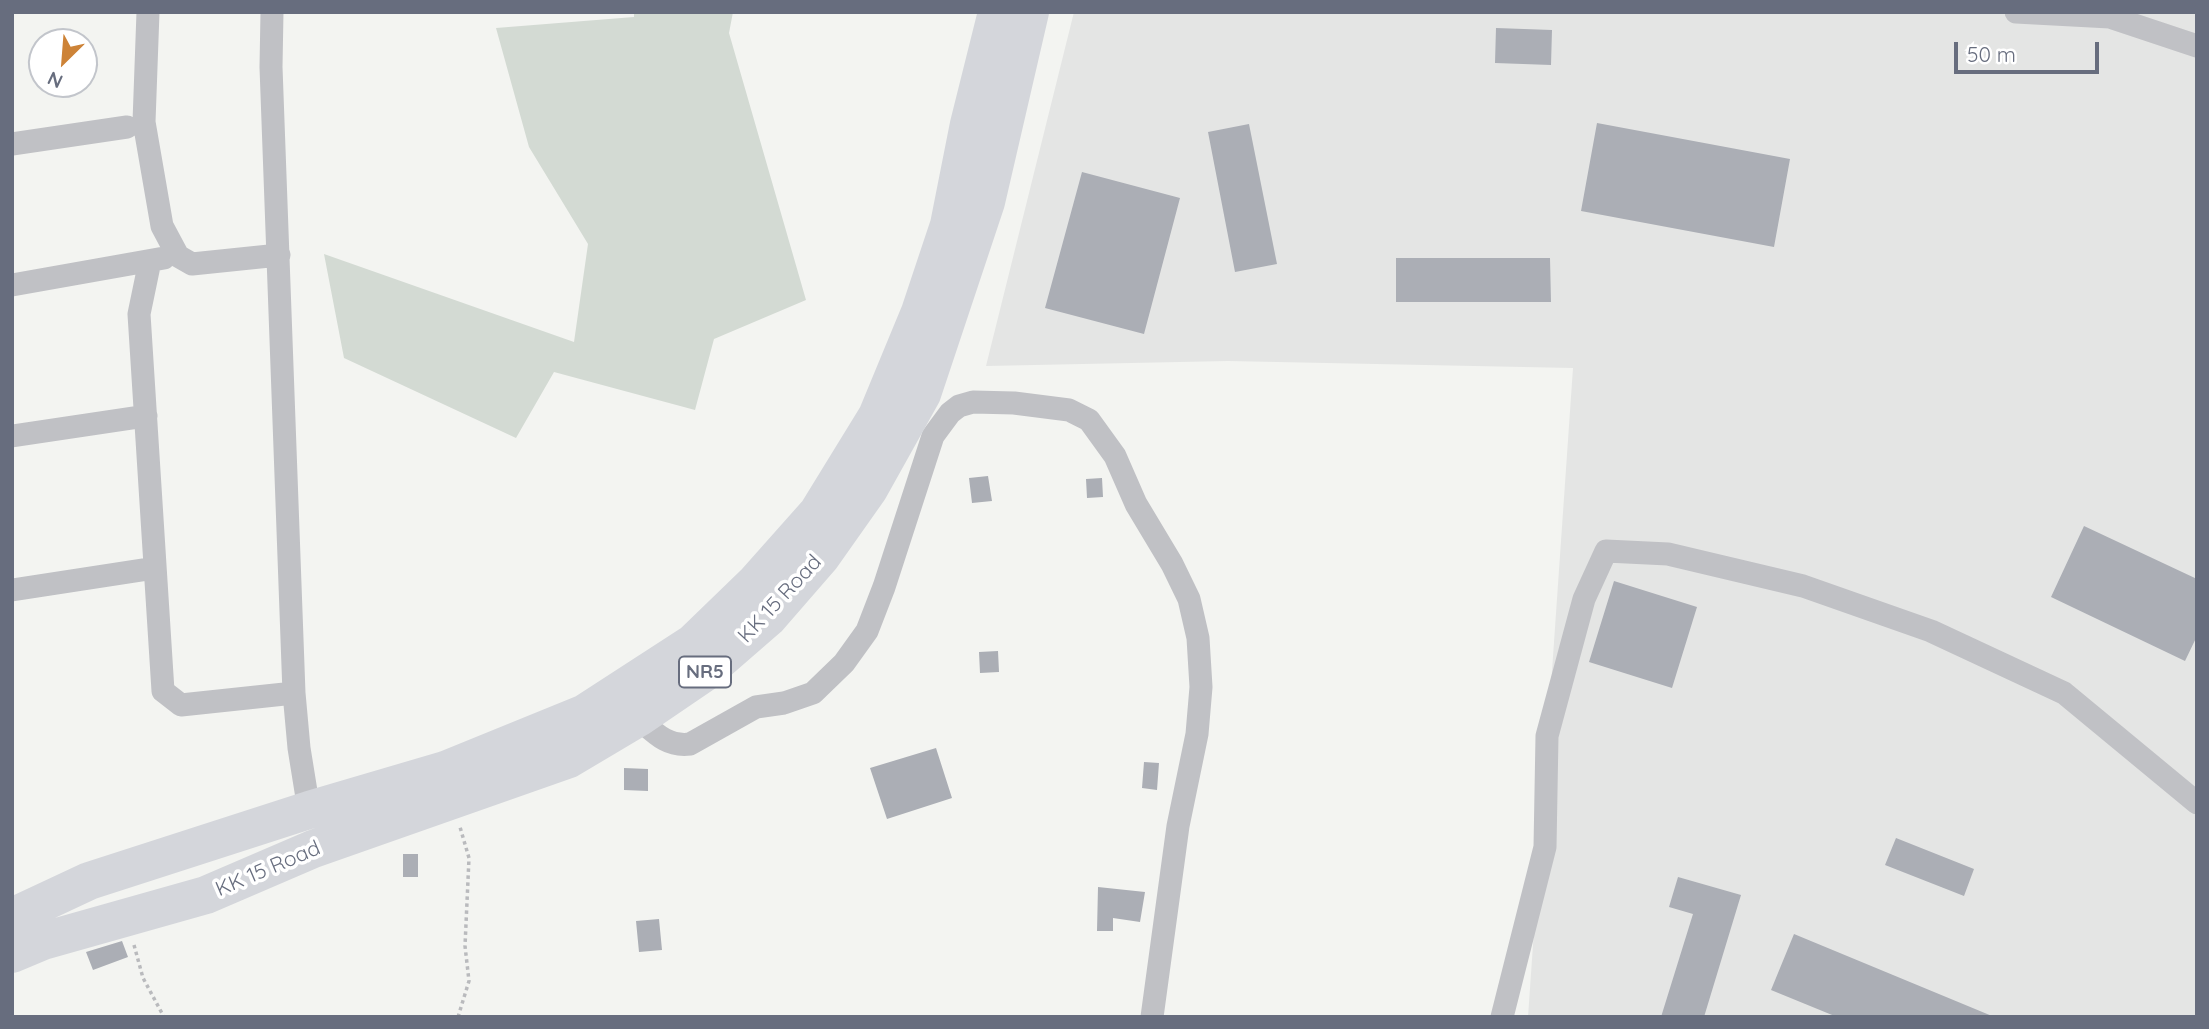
<!DOCTYPE html>
<style>
body{margin:0}
#map{position:relative;width:2209px;height:1029px;overflow:hidden;background:#f3f4f1;font-family:Quicksand,sans-serif}
canvas{display:block}
.frame{position:absolute;inset:0;border:14px solid #676d7e;pointer-events:none}
.north{position:absolute;left:28px;top:28px;width:70px;height:70px;box-sizing:border-box;background:#fff;border:2px solid #c2c5cb;border-radius:50%;rotate:205deg;font-size:19px;font-weight:700;line-height:28px;text-align:center;color:#676d7e}
.north::after{content:'';display:block;margin:auto;width:24px;height:32px;background:#cd8337;clip-path:polygon(50% 0,100% 100%,50% 72%,0 100%)}
.scale{position:absolute;left:1954px;top:42px;width:145px;height:32px;box-sizing:border-box;border:4px solid #676d7e;border-top:0;padding-left:9px;font-size:21px;line-height:24px;white-space:nowrap;color:#676d7e;-webkit-text-stroke:5px #fff;paint-order:stroke}
</style>
<div id="map">
<canvas width="2209" height="1029"></canvas>
<div class="frame"></div>
<div class="north">N</div>
<div class="scale">50 m</div>
</div>
<script>
const context = document.querySelector('canvas').getContext('2d');
context.lineJoin = 'round';
function fillPath(path, color) { context.fillStyle = color; context.fill(path, 'evenodd'); }
function trace(path, color, width, dash) { context.strokeStyle = color; context.lineWidth = width; context.lineCap = dash ? 'butt' : 'round'; context.setLineDash(dash || []); context.stroke(path); }
function write(font, color, halo, rows, align = 'center') {
  context.font = font + ' Quicksand,sans-serif'; context.lineWidth = 7; context.setLineDash([]); context.textBaseline = 'middle'; context.strokeStyle = halo; context.fillStyle = color; for (const [text, x, y, turn = 0] of rows) {
    context.save(); context.translate(x, y); context.rotate((+turn || 0) * Math.PI / 180); context.textAlign = isNaN(turn) ? turn : align; if (halo) context.strokeText(text, 0, 0); context.fillText(text, 0, 0); context.restore();
  }
}
const built = new Path2D(`
 M1074 12H2197V1017H1528L1573 368 1228 361 986 366Z`);
const green = new Path2D(`
 M634 12H733L729 33 806 300 714 339 695 410 554 372 516 438 344 358 324 254 574 342 588 244 529 147 496 28 634 17Z`);
const building = new Path2D(`
 M1496 28 1552 30 1551 65 1495 63Z
 M1597 123 1790 159 1774 247 1581 211Z
 M1249 124 1277 264 1235 272 1208 132Z
 M1082 172 1180 198 1144 334 1045 308Z
 M1396 258H1550L1551 302H1396Z
 M988 476 992 501 972 503 969 478Z
 M1102 478 1103 497 1087 498 1086 479Z
 M2084 526 2197 579V636L2185 661 2051 597Z
 M1614 581 1697 607 1672 688 1589 662Z
 M998 651 999 672 980 673 979 652Z
 M936 748 952 798 887 819 870 768Z
 M1144 762 1159 763 1157 790 1142 788Z
 M624 768 648 769V791L624 790Z
 M1896 838 1974 869 1964 896 1885 865Z
 M403 854H418V877H403Z
 M1678 877 1741 895 1704 1017H1661L1693 914 1669 907Z
 M1098 887 1145 892 1140 922 1113 918V931H1097Z
 M659 919 662 950 639 952 636 921Z
 M1794 934 1992 1016V1017H1837L1771 990Z
 M122 941 128 957 93 970 86 952Z`);
const path = new Path2D(`
 M134 945 143 978 164 1017
 M458 1017 469 981 465 946 469 858 460 827`);
const street = new Path2D(`
 M148 12 144 122 162 226 178 256 192 264 279 255
 M272 12 271 67 294 693 299 748 309 810
 M2016 12 2110 17 2197 46
 M12 144 127 127
 M150 261 139 314 163 691 181 705 294 693
 M12 285 164 258
 M12 436 146 416
 M12 590 155 568
 M638 718C655 733 667 747 690 744L756 707 784 703 813 693 844 663 867 631 884 587 933 436 950 413 959 406 973 402 1014 403 1069 410 1089 420 1115 456 1136 504 1172 564 1189 599 1198 638 1201 687 1197 734 1178 826 1152 1017
 M1502 1017 1545 847 1547 736 1584 599 1606 551 1668 554 1803 586 1931 631 2064 693 2197 803`);
const highway = new Path2D(`
 M12 917 89 881 309 810 445 770 585 713 693 643 754 584 818 512 877 416 920 312 949 225 969 124 997 12
 M12 954 43 941 206 895 313 849 569 759 638 718 707 671 768 618 821 557 869 489 922 394 986 202 1030 12`);
const shields = [
 [705,672,52]
];
const shieldNames = [
 ["NR5",705,672]
];
const streetNames = [
 ["KK 15 Road",780,599,-47],
 ["KK 15 Road",268,869,-23]
];
fillPath(built, '#e4e5e4');
fillPath(green, '#d3dad3');
fillPath(building, '#abaeb5');
trace(path, '#b9babd', 3.5, [3.5, 3.5]);
trace(street, '#c0c1c5', 23);
trace(highway, '#d4d6db', 38);
for (const [x, y, w] of shields) { const box = new Path2D(); box.roundRect(x - w / 2, y - 15.5, w, 31, 5); context.fillStyle = '#fff'; context.fill(box); trace(box, '#676d7e', 2); }
write('bold 19px', '#676d7e', null, shieldNames);
write('21px', '#676d7e', '#fff', streetNames);
</script>
